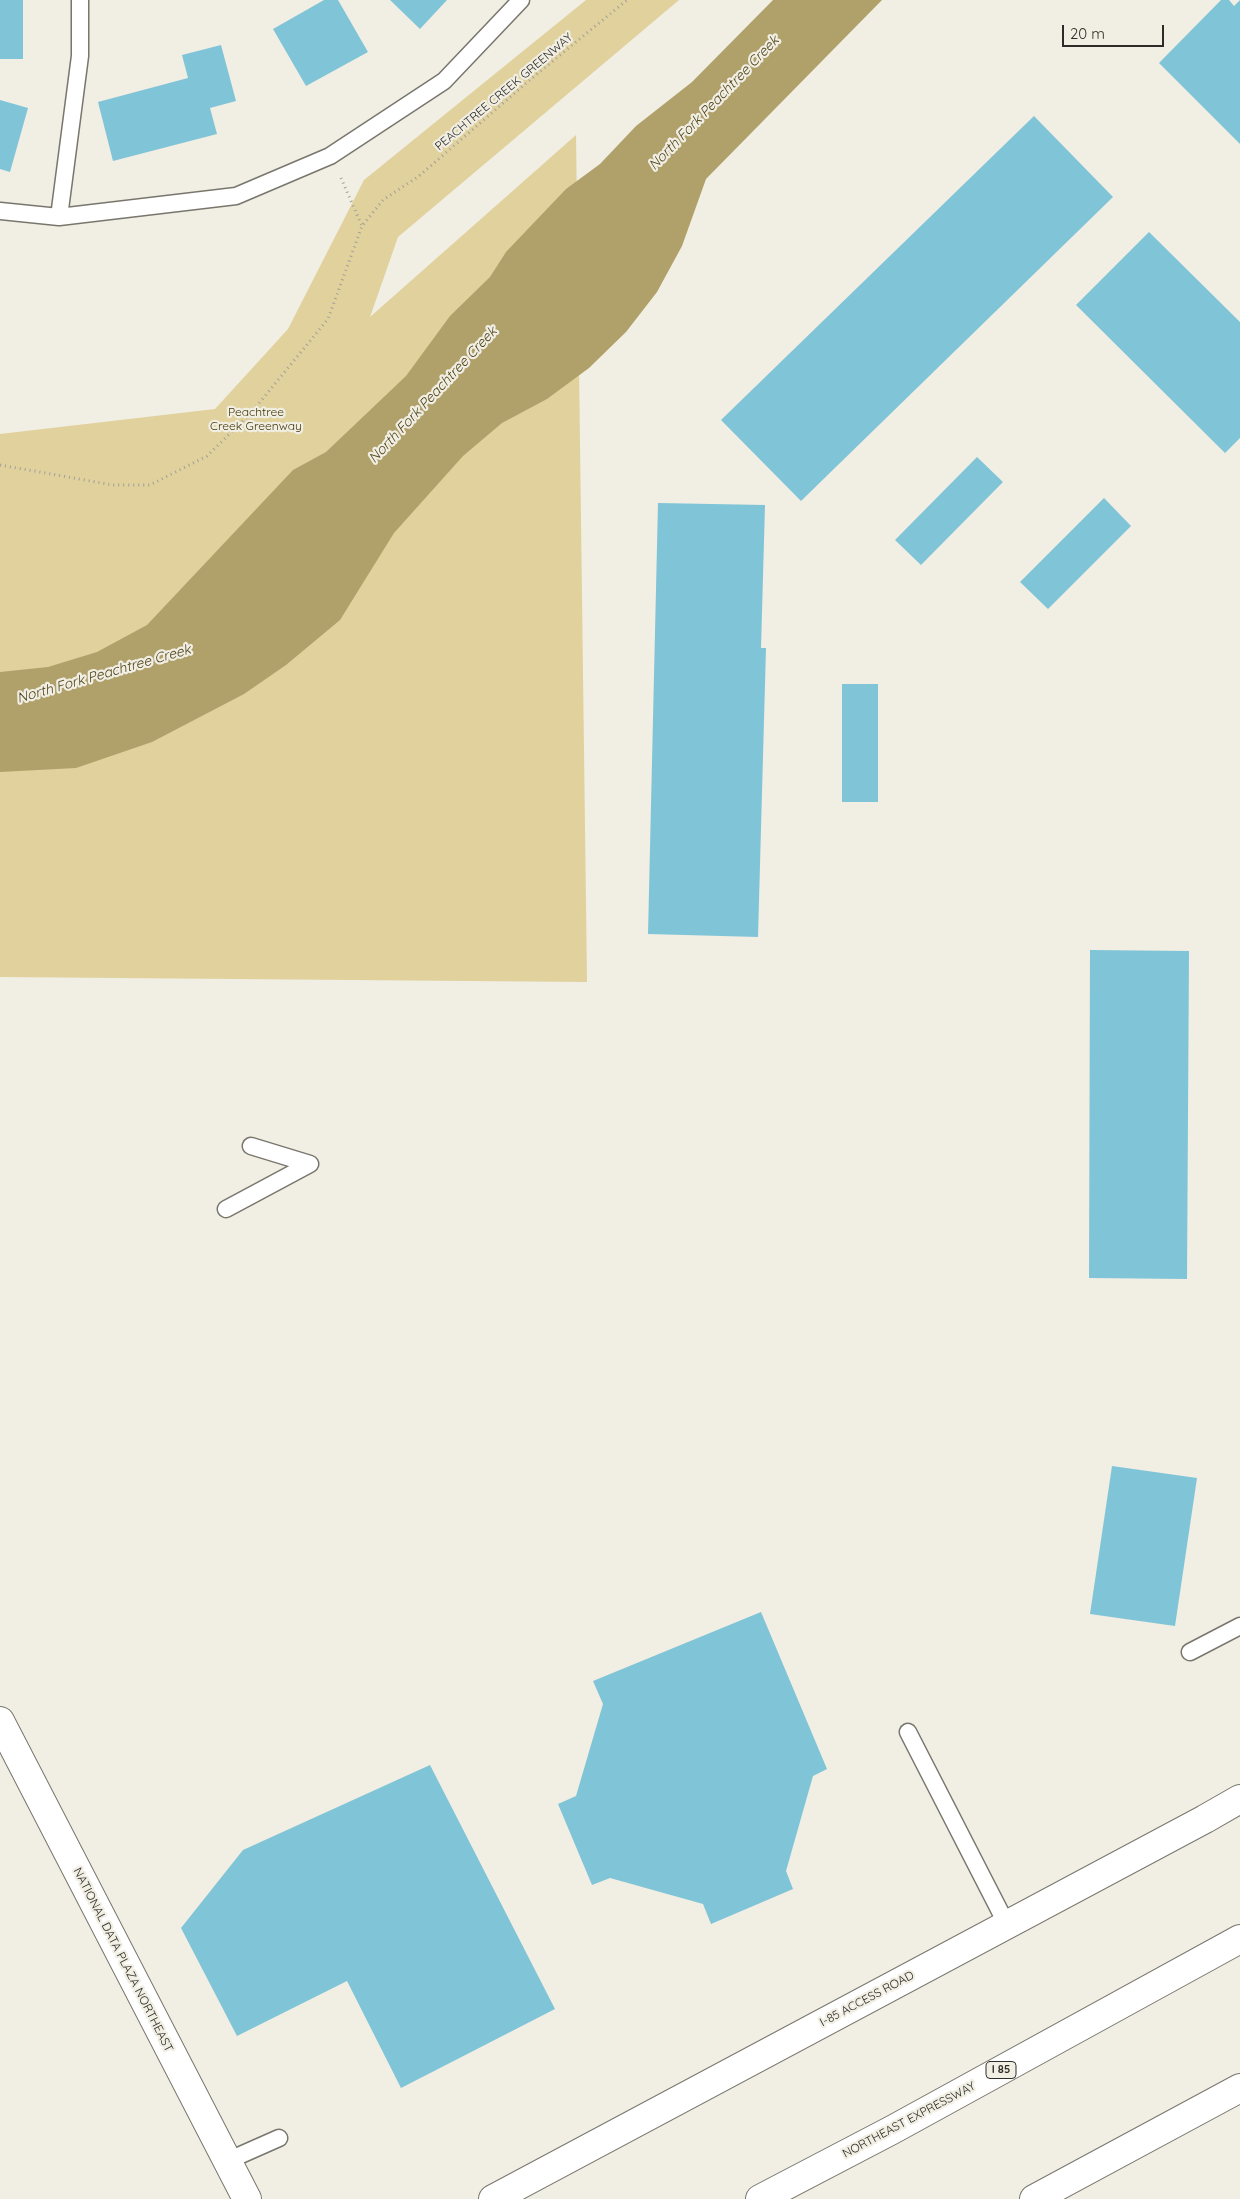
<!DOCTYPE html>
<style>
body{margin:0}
#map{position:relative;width:1240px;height:2199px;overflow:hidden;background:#f1eee3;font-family:Quicksand,sans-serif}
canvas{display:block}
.scale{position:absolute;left:1062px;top:25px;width:102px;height:22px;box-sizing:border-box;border:2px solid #2d2c28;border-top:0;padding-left:6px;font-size:15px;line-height:18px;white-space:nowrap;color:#2d2c28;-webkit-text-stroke:4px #f1eee3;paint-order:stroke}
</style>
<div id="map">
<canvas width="1240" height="2199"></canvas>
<div class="scale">20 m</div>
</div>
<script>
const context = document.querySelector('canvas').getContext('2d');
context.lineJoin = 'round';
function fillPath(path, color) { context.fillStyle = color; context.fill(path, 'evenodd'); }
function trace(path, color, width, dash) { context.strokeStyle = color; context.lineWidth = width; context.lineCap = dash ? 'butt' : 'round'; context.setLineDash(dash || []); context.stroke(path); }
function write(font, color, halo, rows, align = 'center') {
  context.font = font + ' Quicksand,sans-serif'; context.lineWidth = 4.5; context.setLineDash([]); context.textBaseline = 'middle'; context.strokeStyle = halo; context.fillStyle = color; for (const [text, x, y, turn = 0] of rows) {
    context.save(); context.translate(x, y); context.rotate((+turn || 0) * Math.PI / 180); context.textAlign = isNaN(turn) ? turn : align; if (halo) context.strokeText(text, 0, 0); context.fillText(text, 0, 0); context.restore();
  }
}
const green = new Path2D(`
 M586 0H679L398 237 370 317 576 135 587 982 0 977V434L215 409 288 329 364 180Z`);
const water = new Path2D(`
 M773 0H882L706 179 682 246 657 292 626 332 589 368 547 399 502 423 463 456 394 533 340 620 286 665 244 694 152 742 76 768 0 772V672L48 667 97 652 147 625 293 470 326 452 406 376 450 316 490 277 506 252 566 189 600 164 636 126 692 82Z`);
const building = new Path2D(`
 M0 0H23V59H0Z
 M324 0H338L368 52 306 86 273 29Z
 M390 0H447L420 29Z
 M1221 0H1229L1234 6 1240 0V144L1159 63Z
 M221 45 236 101 210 108 217 134 113 161 98 102 188 78 182 55Z
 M0 100 28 108 10 172 0 169Z
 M1034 116 1113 197 801 501 721 420Z
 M1149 232 1240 322V438L1225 453 1076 305Z
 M977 457 1003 482 921 565 895 540Z
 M1104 498 1131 526 1048 609 1020 582Z
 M658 503 765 505 761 648H766L758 937 648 934Z
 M842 684H878V802H842Z
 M1090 950 1189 951 1187 1279 1089 1278Z
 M1112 1466 1197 1478 1175 1626 1090 1614Z
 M761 1612 827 1769 813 1776 786 1871 793 1889 711 1924 703 1904 610 1878 592 1885 558 1804 576 1796 603 1704 593 1681Z
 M430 1765 555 2009 401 2088 347 1981 237 2036 181 1928 243 1850Z`);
const path = new Path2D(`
 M341 178 362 226
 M0 465 113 485H150L207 456 251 413 328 319 362 226 383 200 419 176 531 79 627 0`);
const service = new Path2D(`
 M80 0V56L59 217 236 196 330 156 444 81 521 0
 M0 211 59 217
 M226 1209 310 1164 251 1146
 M1190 1652 1240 1626
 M908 1732 1007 1925
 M227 2161 279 2138`);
const minor = new Path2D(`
 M0 1721 247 2199`);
const secondary = new Path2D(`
 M493 2199 1205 1819 1240 1799`);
const motorway = new Path2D(`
 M760 2199 892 2130 1240 1939
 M1034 2199 1240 2088`);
const shields = [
 [1001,2070,30]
];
const shieldNames = [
 ["I 85",1001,2070]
];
const streetNames = [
 ["PEACHTREE CREEK GREENWAY",504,92,-40],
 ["NATIONAL DATA PLAZA NORTHEAST",123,1960,63],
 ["I-85 ACCESS ROAD",867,1999,-28],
 ["NORTHEAST EXPRESSWAY",909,2120,-28]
];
const parkNames = [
 ["Peachtree",256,412],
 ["Creek Greenway",256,426]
];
const waterNames = [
 ["North Fork Peachtree Creek",714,103,-46],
 ["North Fork Peachtree Creek",433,395,-47],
 ["North Fork Peachtree Creek",104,674,-16]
];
fillPath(green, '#e0d19d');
fillPath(water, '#b0a16b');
fillPath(building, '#80c4d8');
trace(service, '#78766d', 19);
trace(minor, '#78766d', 30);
trace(secondary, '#78766d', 30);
trace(motorway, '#78766d', 30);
trace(path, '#a2a098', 3, [1, 4]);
trace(service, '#fff', 16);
trace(minor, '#fff', 28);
trace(secondary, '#fff', 28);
trace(motorway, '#fff', 28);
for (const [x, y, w] of shields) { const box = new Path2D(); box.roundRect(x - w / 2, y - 8.5, w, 17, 4); context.fillStyle = '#f1eee3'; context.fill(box); trace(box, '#2d2c28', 1); }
write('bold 11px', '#2d2c28', null, shieldNames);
write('12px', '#2d2c28', '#f1eee3', streetNames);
write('12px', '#413608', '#f1eee3', parkNames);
write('italic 14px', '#50451a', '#f1eee3', waterNames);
</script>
